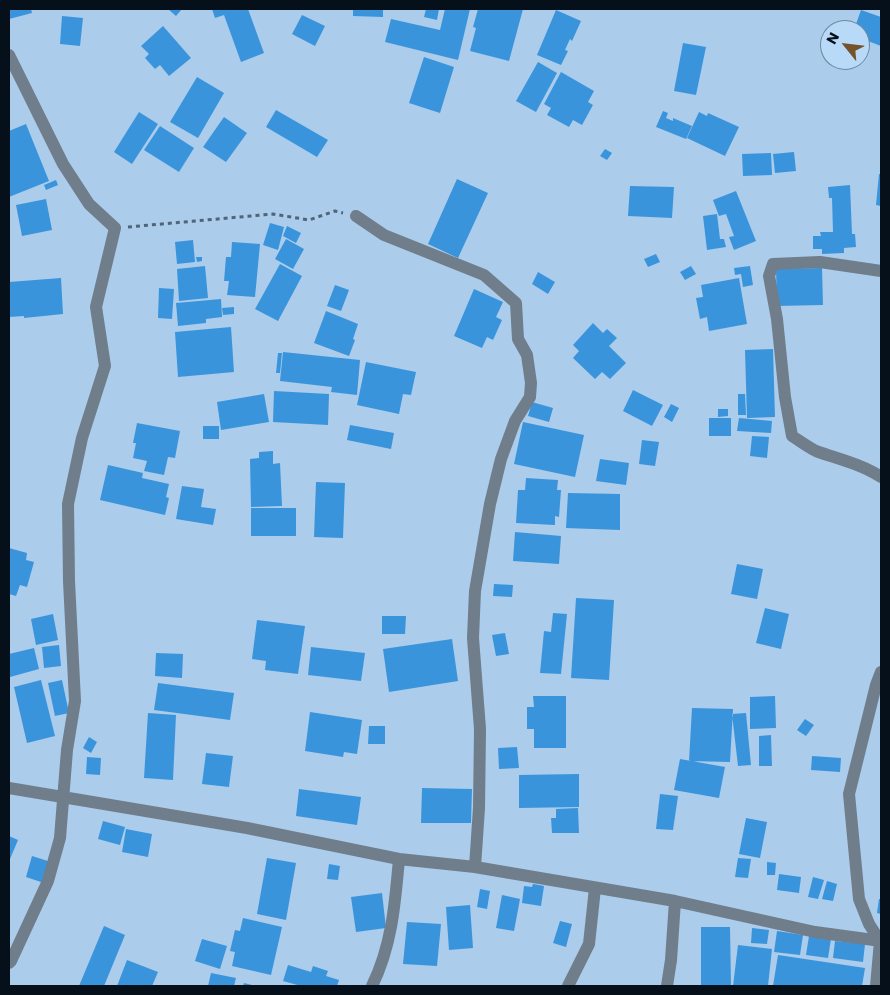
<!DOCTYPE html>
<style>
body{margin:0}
#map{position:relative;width:890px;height:995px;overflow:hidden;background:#abccea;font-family:Poppins,sans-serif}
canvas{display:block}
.frame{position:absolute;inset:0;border:10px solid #05101a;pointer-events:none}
.north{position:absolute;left:820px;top:20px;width:50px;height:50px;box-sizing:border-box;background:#b8d9f7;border:1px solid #70899f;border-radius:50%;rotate:299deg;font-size:14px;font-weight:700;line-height:20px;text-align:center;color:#05101a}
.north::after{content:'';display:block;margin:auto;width:18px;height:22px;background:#76522c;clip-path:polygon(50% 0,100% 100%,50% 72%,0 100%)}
</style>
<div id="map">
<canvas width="890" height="995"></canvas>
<div class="frame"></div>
<div class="north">N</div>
</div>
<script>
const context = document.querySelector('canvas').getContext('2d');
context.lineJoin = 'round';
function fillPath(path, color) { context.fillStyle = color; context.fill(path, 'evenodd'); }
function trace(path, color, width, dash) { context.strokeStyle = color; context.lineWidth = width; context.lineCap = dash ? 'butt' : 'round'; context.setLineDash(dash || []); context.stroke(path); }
const building = new Path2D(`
 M9 9H31L32 13 9 19Z
 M168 9H182L176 16Z
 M212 9H248L264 53 241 62 224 15 215 18Z
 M353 9H383V17L353 16Z
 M426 9H439L437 20 424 17Z
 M445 9H470L458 60 385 42 391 19 440 30Z
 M478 9H523L509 61 470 51 476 28 473 27Z
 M556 10 581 21 572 41 570 39 565 50 568 51 561 65 537 55Z
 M861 10 881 17V46L860 38V30H854Z
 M302 15 325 26 315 46 292 34Z
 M62 16 83 18 80 46 60 44Z
 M163 26 191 58 169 76 160 65 155 69 145 58 149 54 141 46Z
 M683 43 706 47 696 95 674 91Z
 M424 57 454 67 440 113 409 103Z
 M538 62 557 73 536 112 516 101Z
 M561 72 594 91 588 102 593 105 582 125 573 120 569 127 547 115 551 108 544 104Z
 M197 77 224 93 198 138 170 122Z
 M276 110 328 140 317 157 266 127Z
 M663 111 668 113 666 118 673 121V118L692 126 686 139 656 127Z
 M139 112 158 124 132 164 114 152Z
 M699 112 707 116 708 113 739 127 725 156 687 138Z
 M224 117 247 133 226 162 203 147Z
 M26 124 49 181 9 197V131Z
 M160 126 194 148 179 172 144 150Z
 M605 149 612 153 607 160 600 156Z
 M794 152 796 171 775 173 773 154Z
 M771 153 772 175 743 176 742 154Z
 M879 174H881V206L876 205Z
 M457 179 488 193 458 258 428 244Z
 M56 180 58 185 46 190 44 185Z
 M850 185 852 234H855L856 247 844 248V253L822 254V249H813V236H821L820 232H833L832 198H829L828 187Z
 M630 186 674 187 672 218 628 216Z
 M736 191 756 241 734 250 729 237 734 236 726 214 719 216 713 200Z
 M46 199 52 230 22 236 16 205Z
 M717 214 720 239H724L726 247 707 250 703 216Z
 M270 223 284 227 278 250 263 245Z
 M287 226 301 233 296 243 283 236Z
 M286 239 304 249 293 269 275 259Z
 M193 240 195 262 177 264 175 242Z
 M232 242 260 244 255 297 227 295 229 281H224L226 257H231Z
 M656 254 660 262 648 267 644 259Z
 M196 257H202V261L197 262Z
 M280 264 302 276 278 321 255 309Z
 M205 266 208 298 179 301 177 269Z
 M691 266 696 274 685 280 680 272Z
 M750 266 753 285 743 287 741 274 735 275 734 268Z
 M822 268 823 305 777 306 776 269Z
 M538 272 555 282 548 294 532 284Z
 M61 278 63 314 24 318V316L9 317V282Z
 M739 278 747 324 709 331 707 317 700 319 696 298 703 297 701 285Z
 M335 285 349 290 341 311 327 306Z
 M159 288 174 289 172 319 158 318Z
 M474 289 503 302 496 317 502 320 493 340 487 337 482 348 454 336Z
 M221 299 222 317 206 319V323L178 326 176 303Z
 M234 307V314L223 315 222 308Z
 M326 311 358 324 353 339 355 340 349 356 314 343Z
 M593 323 603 333 607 329 617 338 609 346 626 363 610 379 602 372 595 379 573 358 579 351 573 345Z
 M231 327 234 372 178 377 175 332Z
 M773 349 775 417 747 418 745 350Z
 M283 352 360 360 357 395 331 392 332 387 280 381Z
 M278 353H282L280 373H276Z
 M366 362 416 372 411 395 403 394 399 414 357 405Z
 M633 390 663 405 652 426 623 411Z
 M274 391 329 394 328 425 273 422Z
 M264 394 269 422 221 430 217 402Z
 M738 394H745L746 415H738Z
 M532 402 553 408 549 422 528 416Z
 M671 404 679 408 672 422 664 417Z
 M718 409H728V416L718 417Z
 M709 418H731V436H709Z
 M739 418 772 421 771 433 737 431Z
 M523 422 584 435 575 477 514 464Z
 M137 423 180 431 175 458 168 457 164 475 144 471 147 461 133 458 136 443H133Z
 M350 425 394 433 391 449 347 440Z
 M203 426H219V439H203Z
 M752 436 769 437 767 458 750 456Z
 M642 440 659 442 655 466 639 464Z
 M273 451V464L280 463 282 506 251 507 250 459 259 458V452Z
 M600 459 629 463 626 485 596 481Z
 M108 465 143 473 142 478 169 484 166 497 169 498 165 515 100 500Z
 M526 478 558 480 557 490H561L559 517 555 516V525L516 523 518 490H525Z
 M316 482 345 483 343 538 314 537Z
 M182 486 204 489 201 507 216 509 213 525 176 519Z
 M568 493 620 494V530L566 528Z
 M251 508H296V536H251Z
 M515 532 561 536 559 564 513 561Z
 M9 548 27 553 26 560 34 562 27 587 20 585 16 596 9 594Z
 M737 564 763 569 757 599 731 594Z
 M494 584 513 585 512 597 493 596Z
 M576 598 614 600 609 680 571 678Z
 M765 608 789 614 781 649 756 643Z
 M553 613 567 614 561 674 540 673 544 631 551 632Z
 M53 614 58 640 36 645 31 619Z
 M382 616H406L405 634H382Z
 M257 620 305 626 298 674 265 670 266 661 252 659Z
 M505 633 509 654 496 656 492 635Z
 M452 639 458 681 389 692 383 649Z
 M59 645 61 666 44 668 42 647Z
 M311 647 365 653 361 681 308 675Z
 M34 648 39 669 10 677 9 654Z
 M156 653 183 654 182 678 155 676Z
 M41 680 55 736 27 743 14 687Z
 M62 680 69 713 55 716 48 683Z
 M158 683 234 693 230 720 154 710Z
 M533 696H566V748H534V729H527V707H534Z
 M775 696 776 728 750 729V697Z
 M692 708 733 709 730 762 689 761Z
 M310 712 362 720 357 754 344 752 343 757 305 751Z
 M148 713 176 715 173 780 144 778Z
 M746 713 751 765 738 766 732 714Z
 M805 719 814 725 806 736 797 730Z
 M369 726H385V744H368Z
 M771 735 772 766H759V736Z
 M89 737 97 742 91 753 83 748Z
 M517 747 519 768 499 769 498 748Z
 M206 753 233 756 229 787 202 784Z
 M812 756 841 758 840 772 811 770Z
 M87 757 101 758 100 775 86 774Z
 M680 759 725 767 719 798 674 790Z
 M579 774V807L519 808V775Z
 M422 788 472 789 471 823H421Z
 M299 789 361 797 357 825 296 816Z
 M660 794 678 796 673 830 656 829Z
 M578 808 579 833H552L551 818H556V809Z
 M746 818 767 822 760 858 739 854Z
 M103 821 125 827 120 845 98 839Z
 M126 829 152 834 148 857 122 852Z
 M9 836 18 840 10 859H9Z
 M32 856 51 862 44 883 26 877Z
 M267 858 296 863 286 920 257 914Z
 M738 858 751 859 748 878 735 877Z
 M767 862 776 863 775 875H767Z
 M329 864 340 866 338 880 327 879Z
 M779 874 801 877 799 893 777 890Z
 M813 877 824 880 818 899 808 897Z
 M827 881 837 884 833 901 822 899Z
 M533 884 544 886 541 906 522 903 524 886 532 887Z
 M480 889 490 891 487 909 477 907Z
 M382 893 386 928 356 932 351 897Z
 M502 895 520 899 514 931 496 928Z
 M879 899H881V914L877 913Z
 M470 905 473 948 449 950 446 907Z
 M243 918 282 927 271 975 232 966 235 952 230 951 235 930 240 931Z
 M560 921 572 924 566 947 553 943Z
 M407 922 441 924 437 966 403 964Z
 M104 926 125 935 104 986H79Z
 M701 927H730L731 986H701Z
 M752 928 769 930 767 944 751 943Z
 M777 931 803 935 800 955 774 952Z
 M809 936 831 939 828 958 806 955Z
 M202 939 227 946 220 969 195 961Z
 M835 941 865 944 863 962 833 958Z
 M738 945 772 949 768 986H733Z
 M778 955 865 968 862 986H773Z
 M127 960 158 972 152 986H117Z
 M288 965 311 972 313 966 328 971 326 976 339 980 337 986H301L283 981Z
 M211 973 236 978 234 986H208Z
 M244 983 256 986H243Z`);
const path = new Path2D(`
 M128 227 273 214 309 220 335 211 343 213`);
const minor = new Path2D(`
 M9 55 63 164 89 204 115 228 96 307 105 366 82 438 68 504 69 581 75 701 67 750 60 838 48 881 11 961 9 963
 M356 216 384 235 484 275 516 303 518 339 527 355 531 383 530 397 515 421 501 459 490 504 475 591 473 638 480 729 479 808 475 867
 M881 271 820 262 773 264 769 276 777 319 785 397 792 436C800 441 808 447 816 451 838 459 861 464 881 477
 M9 788 247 828 399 859 475 867 675 901 815 932 881 941
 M372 986C392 945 395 904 399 859
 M568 986 589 944 595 888
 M667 986 671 960 675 901
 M876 986 880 941 869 924 859 899 849 794 876 685 881 672`);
fillPath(building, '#3a94dc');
trace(path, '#506578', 3, [4, 4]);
trace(minor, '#707d8a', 12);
</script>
